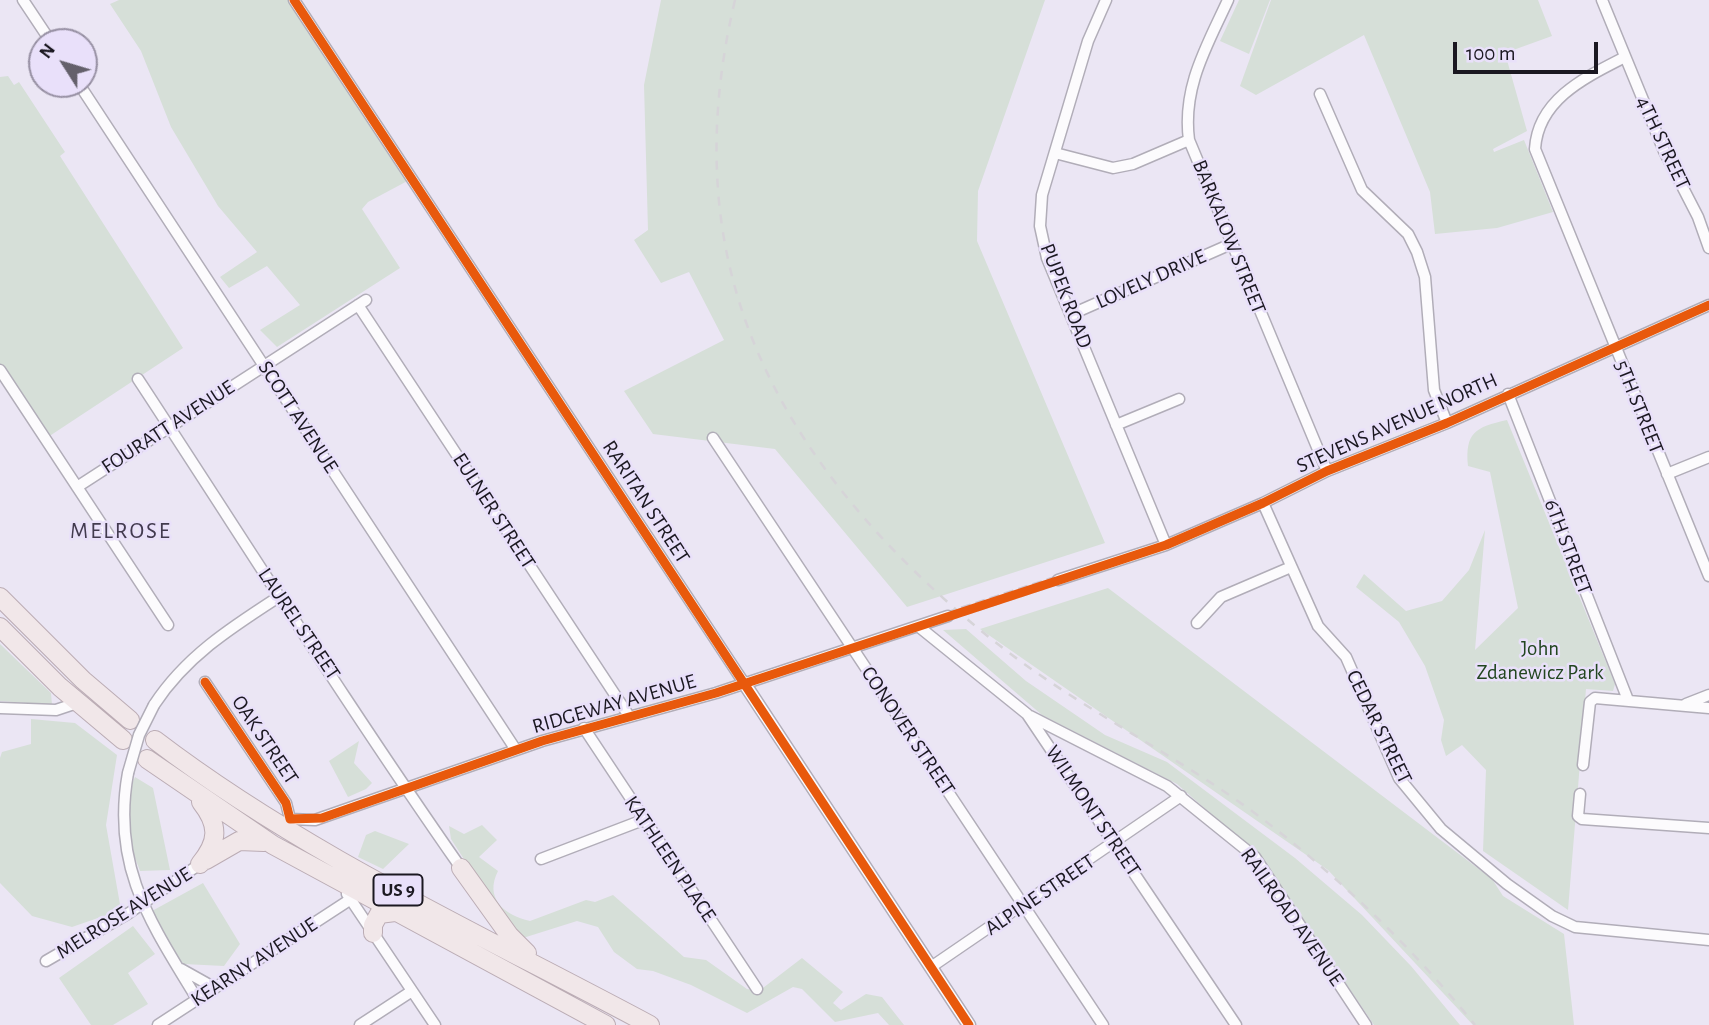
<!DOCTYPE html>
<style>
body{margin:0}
#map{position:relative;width:1709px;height:1025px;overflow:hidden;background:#ebe6f4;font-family:"Alegreya Sans",sans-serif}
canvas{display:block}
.north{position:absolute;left:28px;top:28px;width:70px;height:70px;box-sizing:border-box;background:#e9e0fa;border:2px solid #9790a3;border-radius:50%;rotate:307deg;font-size:19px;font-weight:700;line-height:28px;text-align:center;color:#1b1821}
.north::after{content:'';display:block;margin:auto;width:24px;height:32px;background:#64606b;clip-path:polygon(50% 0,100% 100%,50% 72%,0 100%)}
.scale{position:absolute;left:1453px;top:42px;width:145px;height:32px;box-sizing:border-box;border:4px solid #1b1821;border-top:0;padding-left:9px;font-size:21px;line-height:24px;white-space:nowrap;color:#1b1821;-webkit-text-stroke:5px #e9e0fa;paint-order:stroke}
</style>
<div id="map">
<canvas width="1709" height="1025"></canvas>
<div class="north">N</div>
<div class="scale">100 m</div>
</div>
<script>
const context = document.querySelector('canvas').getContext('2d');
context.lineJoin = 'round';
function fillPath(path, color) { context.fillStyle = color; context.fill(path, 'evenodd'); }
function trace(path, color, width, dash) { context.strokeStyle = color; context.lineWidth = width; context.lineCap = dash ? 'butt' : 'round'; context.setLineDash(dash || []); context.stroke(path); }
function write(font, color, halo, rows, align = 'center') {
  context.font = font + ' "Alegreya Sans",sans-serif'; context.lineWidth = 5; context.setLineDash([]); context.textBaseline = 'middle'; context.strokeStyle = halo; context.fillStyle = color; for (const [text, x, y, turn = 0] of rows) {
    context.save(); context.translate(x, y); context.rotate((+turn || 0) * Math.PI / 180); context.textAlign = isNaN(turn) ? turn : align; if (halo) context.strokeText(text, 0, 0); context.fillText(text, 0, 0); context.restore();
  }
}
const green = new Path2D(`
 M119 0H294L413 178 368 202 362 209 400 268 277 347 260 330 300 305 267 266 229 288 220 277 257 252 218 206 171 127 141 51 110 4Z
 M661 0H1045L978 191 977 241 1105 543 907 607 775 449 653 434 624 391 724 340 689 272 661 283 634 240 648 230 644 85Z
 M1239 0H1270L1249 54 1220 41Z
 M1271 0H1538L1552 36 1505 53 1527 131 1493 149 1494 152 1524 140 1553 212 1497 228 1435 234 1430 192 1364 35 1256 95 1240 86Z
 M8 76 14 85 19 82 65 152 60 156 183 348 45 439 0 370V77Z
 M1507 420 1615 684 1613 691 1586 689 1568 910 1483 851 1486 770 1462 745 1446 756 1441 740 1444 720 1425 666 1399 622 1356 587 1364 574 1406 611 1442 601 1469 570 1485 530 1475 650 1518 608 1490 472 1468 466C1465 433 1475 427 1507 420Z
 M1108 588 1492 879 1503 896 1564 934 1574 1025H1473L1328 870 980 629Z
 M966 629 1026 681 1105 735 1167 762 1295 858 1362 915 1411 966 1460 1025H1374L1261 858 1177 784 1042 715 943 630Z
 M0 644 51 693 52 705 0 701Z
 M31 719 75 723 117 755 106 825 121 910 72 927 32 916 0 883V758L2 752 31 744Z
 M359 741 354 763 372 783 366 789 348 797 329 761Z
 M135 777 153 788 170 870 140 871 119 816Z
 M482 825 497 840 479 857 498 871C484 898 504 915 530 921L586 900 595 902 613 895 684 957 706 960 747 989 759 991 802 958 843 992 833 1003 841 1010 866 994 882 997 904 1025H889L878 1013 835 1022 802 989 793 987 747 1013 691 985 653 971 637 969 614 952 598 927 577 921 523 938 500 915 451 839 449 826 464 834Z
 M375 831 409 844 383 869 358 857 366 835Z
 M203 883 240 944 224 966 184 964 161 941 152 911Z
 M133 926 155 954 128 973 148 1004 113 1025H91L59 978Z`);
const minorTunnel = new Path2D(`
 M948 616 1058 580`);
const minor = new Path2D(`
 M23 0 51 42
 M294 0 744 683
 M1106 0 1088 41 1042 195 1040 226 1047 258 1166 545
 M1228 0C1207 46 1182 87 1189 140L1327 471
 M1602 0 1664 151 1698 217 1709 248
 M1625 57C1586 77 1538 99 1535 149L1709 576
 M79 84 516 750
 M1320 94 1362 190 1408 234 1417 252 1425 277 1434 390 1447 423
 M1055 153 1113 168 1133 164 1189 140
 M358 305 629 716
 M1072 314 1231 244
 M0 370 168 625
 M138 379C245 542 349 708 461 868
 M1508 394 1628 700
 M1116 425 1179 399
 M713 438 1103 1025
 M1667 474 1709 457
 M77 487 366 300
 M1263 503 1318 626 1346 657 1399 778 1441 829 1507 884 1552 916 1575 927 1709 940
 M1058 580 1166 545 1263 503 1327 471 1447 423 1709 305
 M1197 623 1221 597 1291 567
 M918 626 1027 714 1236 1025
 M205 682 286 803 290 819 315 820 542 741 716 693 948 616
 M1686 704 1709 695
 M154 705C186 656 232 627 280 596
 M0 708 56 710 77 703
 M1030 716 1167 786 1255 857 1366 1025
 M584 728 757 989
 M1583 765 1590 702 1595 698 1709 708
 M128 773C111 867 151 923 197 999
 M1580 794 1578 816 1582 819 1709 828
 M541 859 643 820
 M347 894 435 1025
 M46 961 129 913 200 864
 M931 967 1181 796
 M181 969 215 988
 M158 1025 351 899
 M360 1025 412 991`);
const tertiary = new Path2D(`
 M744 683 969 1025`);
const trunk = new Path2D(`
 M0 597 83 680 130 720
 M0 627 60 687 123 740
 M155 740C304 854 484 936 650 1025
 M147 759 273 845 606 1025
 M206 860 239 841 264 842
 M200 864C219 841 219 825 201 802
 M461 868 509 935 527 953
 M373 933V925L379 914 395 912`);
const rail = new Path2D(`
 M735 0C685 211 737 381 883 539 929 588 981 634 1037 673 1109 723 1189 764 1260 817 1339 877 1412 947 1475 1025`);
const minorBridge = new Path2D(`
 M128 773 139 735 154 705`);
const cycleway = new Path2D(`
 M294 0 969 1025
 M205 682 286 803 290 819 322 818 542 741 716 693 1166 545 1263 503 1327 471 1447 423 1709 305`);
const shields = [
 [398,890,49]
];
const shieldNames = [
 ["US 9",398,890]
];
const streetNames = [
 ["4TH STREET",1663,143,65],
 ["BARKALOW STREET",1229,237,68],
 ["LOVELY DRIVE",1151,279,-24],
 ["PUPEK ROAD",1066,296,69],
 ["5TH STREET",1639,407,68],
 ["SCOTT AVENUE",298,417,57],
 ["STEVENS AVENUE NORTH",1397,423,-24],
 ["FOURATT AVENUE",168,427,-33],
 ["RARITAN STREET",646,502,57],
 ["EULNER STREET",494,511,57],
 ["6TH STREET",1568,547,69],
 ["LAUREL STREET",299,624,56],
 ["RIDGEWAY AVENUE",614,704,-16],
 ["CEDAR STREET",1379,727,64],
 ["CONOVER STREET",908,731,56],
 ["OAK STREET",265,740,56],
 ["WILMONT STREET",1093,811,56],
 ["KATHLEEN PLACE",670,859,56],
 ["ALPINE STREET",1040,895,-34],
 ["MELROSE AVENUE",124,913,-32],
 ["RAILROAD AVENUE",1292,917,55],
 ["KEARNY AVENUE",254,962,-33]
];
const parkNames = [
 ["John",1540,649],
 ["Zdanewicz Park",1540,673]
];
const neighbourhoodNames = [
 ["MELROSE",121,531]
];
fillPath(green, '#d6dfd8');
trace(minorTunnel, '#ccc7d4', 10, [10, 5]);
trace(minor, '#b1adb8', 13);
trace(tertiary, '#b1adb8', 15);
trace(trunk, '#bbacb4', 20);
trace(minor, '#fcfbfd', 10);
trace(tertiary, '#fcfbfd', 12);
trace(trunk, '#f1e7e9', 18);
trace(rail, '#d6d4d8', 2.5, [9, 9]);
trace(minorBridge, '#b1adb8', 13, []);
trace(minorBridge, '#fcfbfd', 10);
trace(cycleway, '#e8590c', 9);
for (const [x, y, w] of shields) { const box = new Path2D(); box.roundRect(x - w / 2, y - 15.5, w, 31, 5); context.fillStyle = '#e9e0fa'; context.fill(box); trace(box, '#1b1821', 2); }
write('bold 19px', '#1b1821', null, shieldNames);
write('21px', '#1b1821', '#e9e0fa', streetNames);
write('21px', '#224620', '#e9e0fa', parkNames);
context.letterSpacing = '2px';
write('23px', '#423a4f', '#e9e0fa', neighbourhoodNames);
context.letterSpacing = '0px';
</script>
